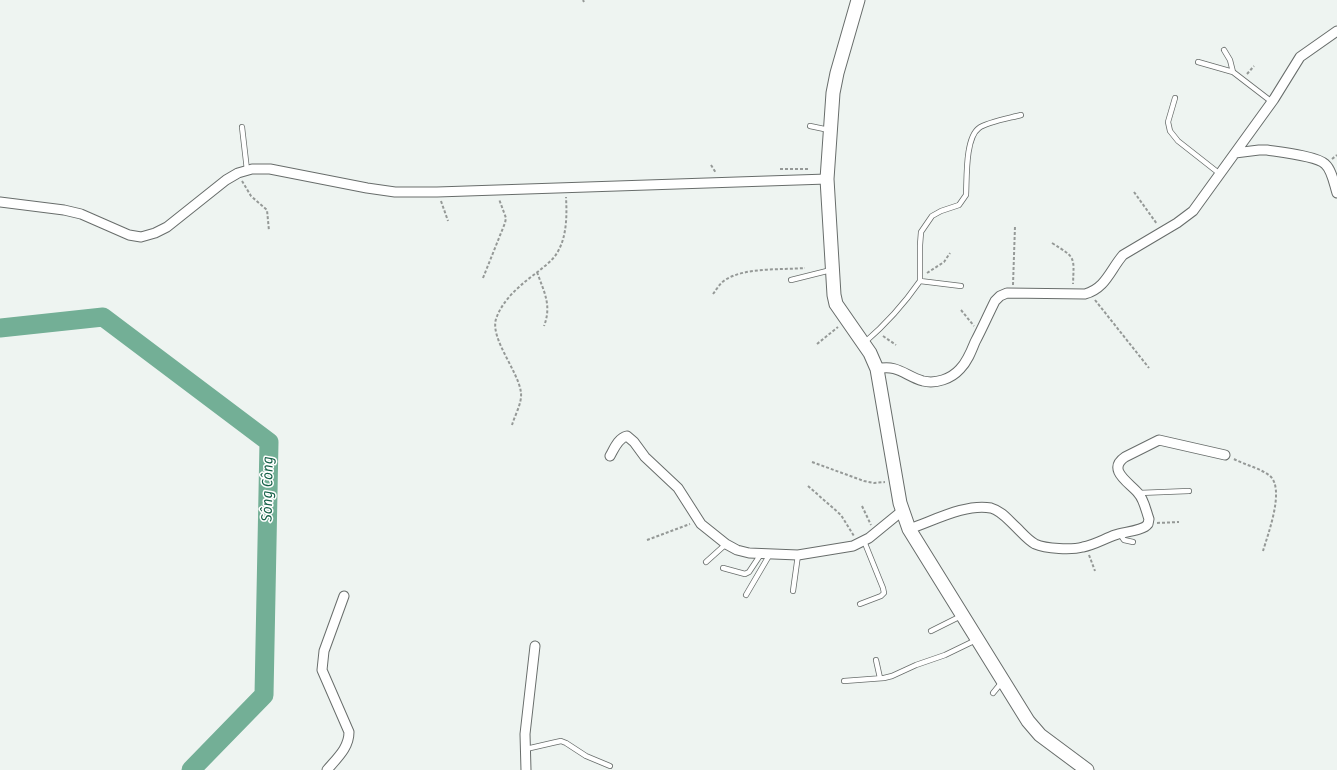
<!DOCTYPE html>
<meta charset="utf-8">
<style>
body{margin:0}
canvas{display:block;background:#eef4f1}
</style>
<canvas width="1337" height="770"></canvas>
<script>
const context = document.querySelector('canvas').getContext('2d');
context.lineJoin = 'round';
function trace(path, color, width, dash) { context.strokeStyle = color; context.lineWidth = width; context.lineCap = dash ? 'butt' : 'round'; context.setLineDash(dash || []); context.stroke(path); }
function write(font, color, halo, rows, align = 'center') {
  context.font = font + ' "Fira Sans Condensed",sans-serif'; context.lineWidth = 3; context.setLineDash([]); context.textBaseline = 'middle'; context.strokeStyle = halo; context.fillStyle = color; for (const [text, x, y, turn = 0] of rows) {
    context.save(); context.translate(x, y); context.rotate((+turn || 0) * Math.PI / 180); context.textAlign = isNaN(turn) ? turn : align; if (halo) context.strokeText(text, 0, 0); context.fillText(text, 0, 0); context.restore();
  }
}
const river = new Path2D(`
 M0 328 103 317 269 442 264 695 191 770`);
const path = new Path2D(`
 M583 0 584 2
 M1247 74 1254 66
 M1332 159 1337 155
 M711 165 716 173
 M780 169H809
 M242 181 251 196 267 210 269 231
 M1134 192 1157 224
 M441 201 448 221
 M1052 243C1076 258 1074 256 1073 284
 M537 272C544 292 552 305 544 326
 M927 273 944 262 950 253
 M483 278 505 223 506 218 499 199
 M1013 285 1015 226
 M713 294C717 289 720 283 725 280 745 267 782 270 805 268
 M1095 300 1149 368
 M961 310 974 326
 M883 336 896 345
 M817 344 838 327
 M512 425C515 415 522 403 521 393 519 372 490 339 496 319 503 298 523 283 540 270 546 265 553 260 557 253 567 237 567 215 566 197
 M1234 459C1245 465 1260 468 1270 476 1285 489 1268 534 1263 551
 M812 462 864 481 874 483 885 482
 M808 486 841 515 854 536
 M862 506 871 525
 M1157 523 1179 522
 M647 540 690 524
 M1089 555 1095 571`);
const lane = new Path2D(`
 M1224 50 1230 60 1233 72 1272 102
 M1198 62 1233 72
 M1175 98 1168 122 1170 131 1178 141 1220 174
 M810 126 829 130
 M242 127 247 170
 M791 280 831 270
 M961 286 920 281V245L921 232 932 216 941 211 959 205 966 195C967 179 965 138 979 128 987 122 1010 118 1021 115
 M864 343C885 325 904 304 920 281
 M1139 493 1189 491
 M1120 534 1124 540 1133 542
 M706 562 726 544
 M723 568 745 574 749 572 761 554
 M793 591 798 555
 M746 595 770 554
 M860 604 881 596 884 593 883 588 864 541
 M931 631 961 616
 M876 660 880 678
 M844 681 884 678 892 676 916 665 945 655 976 640
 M993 693 1002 682
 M526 749 552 743 561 741 566 743 586 756 610 766`);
const street = new Path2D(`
 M1235 153 1259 150H1267C1280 152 1317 156 1325 164 1332 170 1334 184 1337 193
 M0 202 64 210 81 214 129 235 141 237 155 233 167 227 226 180 238 173 252 169H270L367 188 395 192H437L827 179
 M877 369C898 364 905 376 923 381 936 384 951 379 960 369 967 362 971 352 975 342 982 329 988 315 995 301L1000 296 1007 293 1085 294C1106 288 1110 270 1123 255L1177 223 1193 211 1274 99 1300 57 1337 31
 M610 456C614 449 618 438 627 436L634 442 645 457 678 488 701 524 726 544 737 550 749 553 798 555 853 546 869 538 902 511
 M909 529C933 521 966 503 991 508 1002 511 1009 521 1017 528 1023 534 1028 540 1035 544 1046 549 1072 550 1083 547 1094 545 1104 539 1115 535 1123 532 1143 531 1148 524L1149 519C1146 511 1144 499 1138 493 1130 483 1106 470 1125 457L1159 440 1225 455
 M327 770C337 758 349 748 349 732L322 670 324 651 344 596
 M526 770 525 734 535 646`);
const secondary = new Path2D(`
 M858 0 837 73 833 93 827 179 834 295 836 304 870 353 877 369 900 503 909 529 1028 721 1040 735 1087 770`);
const waterNames = [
 ["Sông Công",268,489,-89]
];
trace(river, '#73af96', 19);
trace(lane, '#686d6b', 6);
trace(street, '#686d6b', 11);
trace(secondary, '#686d6b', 15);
trace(path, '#959997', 2, [3, 2]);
trace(lane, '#fff', 4.5);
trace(street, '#fff', 9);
trace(secondary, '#fff', 13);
write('italic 15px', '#146047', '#fff', waterNames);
</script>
